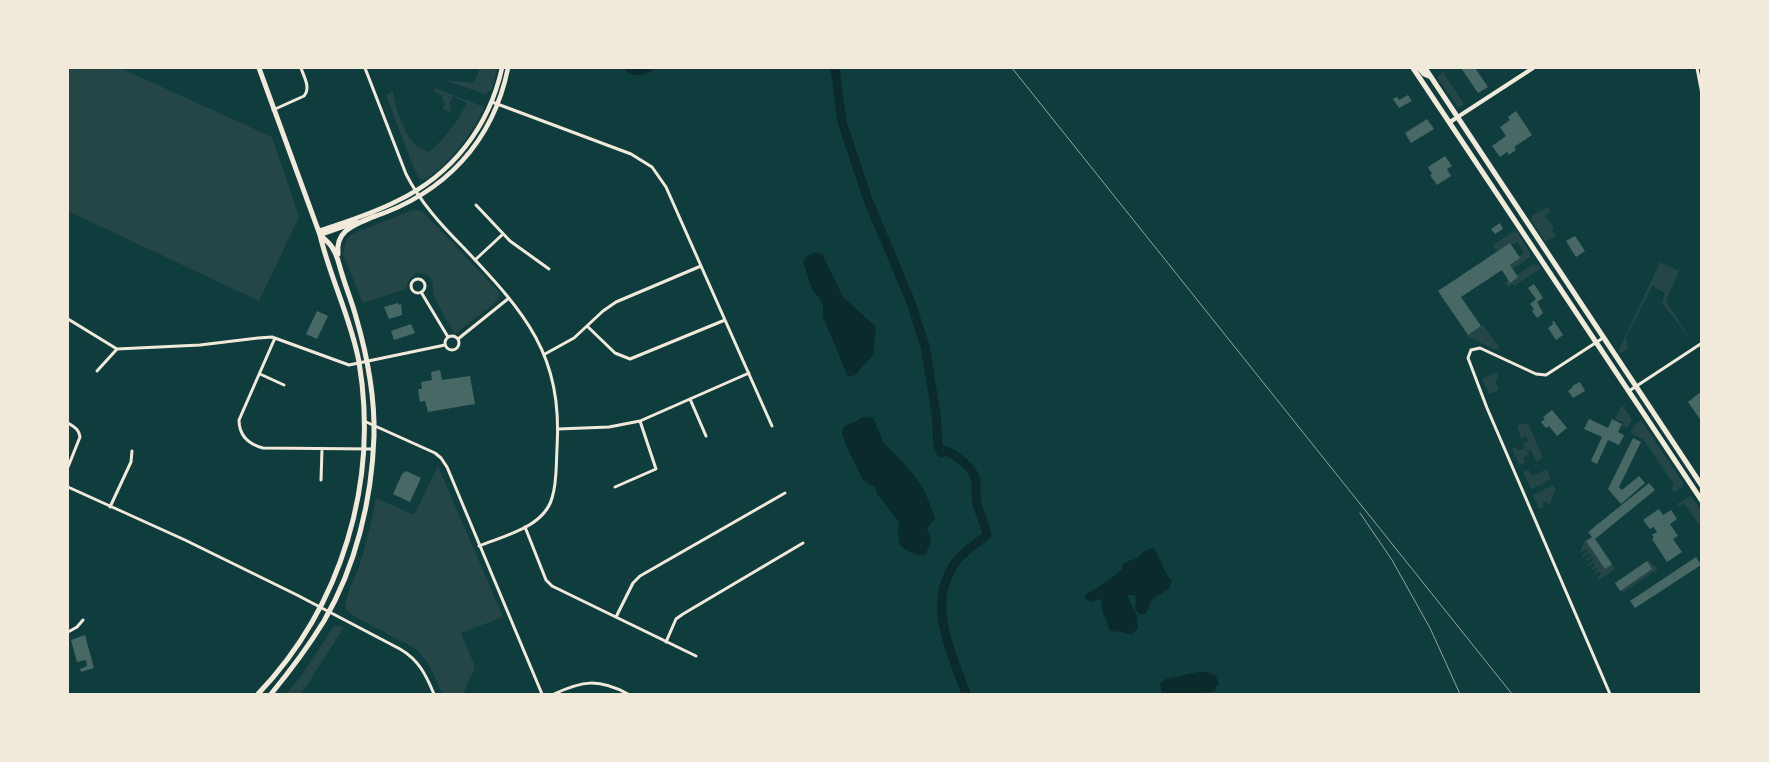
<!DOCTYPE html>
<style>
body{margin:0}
#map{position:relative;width:1769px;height:762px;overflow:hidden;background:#0f3d3e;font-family:Rubik,sans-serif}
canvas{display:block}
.frame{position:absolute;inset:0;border:69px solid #f1e9da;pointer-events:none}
</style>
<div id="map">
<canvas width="1769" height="762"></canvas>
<div class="frame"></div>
</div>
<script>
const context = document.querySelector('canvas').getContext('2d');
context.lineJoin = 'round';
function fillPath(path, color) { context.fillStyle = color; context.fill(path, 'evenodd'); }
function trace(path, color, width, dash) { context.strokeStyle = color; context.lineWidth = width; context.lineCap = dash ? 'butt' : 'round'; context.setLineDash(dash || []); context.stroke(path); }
const green = new Path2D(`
 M68 68H120L272 137 299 217 259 301 68 211Z
 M480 68H497L492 89 485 94 444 80 474 83Z
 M1443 72 1464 104 1458 108 1437 77Z
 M435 88 484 107C477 127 441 177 420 180L415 171 386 95 393 91C394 106 404 134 415 144 418 148 424 150 429 152 446 138 457 122 467 103L453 96 449 105 451 108 450 113 443 109 445 104 441 95 434 91Z
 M1548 207 1551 212 1545 216 1554 228 1552 230 1556 236 1545 242 1531 219 1533 215Z
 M413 210 421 211 424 213 500 293 497 301 455 334C448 321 439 309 434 296 431 290 435 283 430 277 426 273 421 273 416 273L408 281 406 289 363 303 343 254 346 240 352 234Z
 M1516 230 1530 253V257L1513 269 1510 265 1519 258V256L1524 253 1517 242 1497 252 1493 245Z
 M1660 262 1679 271 1666 301 1691 340 1662 303 1665 293 1652 286 1626 338 1628 349 1621 353 1619 350Z
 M1533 264 1538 265 1541 268 1514 286 1512 284 1508 287 1505 283 1508 280 1510 282 1518 277 1517 275Z
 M1483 325 1499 347 1496 350 1466 336Z
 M1497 372 1498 379 1495 380 1499 390 1489 394 1482 379Z
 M1622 405 1632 419 1627 428 1622 425 1623 422 1615 419Z
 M1641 420 1683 483V486L1675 492 1671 489 1674 485 1644 440 1630 433 1635 425Z
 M1522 423 1524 425 1528 423 1543 458 1527 465 1536 461 1531 450 1527 451 1529 455 1523 457 1525 462 1519 465 1512 448 1516 447 1518 451 1525 448 1523 443 1528 441 1526 436 1521 438 1517 426Z
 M438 466 503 617 461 633 475 667 463 694H442C434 675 431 662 414 648L354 616 345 608C346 595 354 580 359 567 366 544 372 522 376 498L414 515Z
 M1547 469 1550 477V480L1531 489 1523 472 1529 470 1532 476Z
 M1553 485 1556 489 1549 506 1546 501 1542 503 1544 507 1539 509 1533 495Z
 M1690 496 1692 497 1701 510V523L1698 524 1684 503 1679 507 1677 504Z
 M1585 540 1587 541V542L1605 569 1612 564 1615 569 1599 580 1597 578 1601 574 1599 572 1595 575 1594 573 1598 569 1597 568 1592 570 1591 568 1595 565 1594 563 1589 566 1588 564 1593 560 1592 558 1587 561 1585 559 1591 556 1589 553 1583 557 1582 555 1587 552 1586 549 1580 553Z
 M1648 560 1658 569 1622 593 1621 590 1651 568 1647 561Z
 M339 626 344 627 304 690 300 694H286L299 679 333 627Z`);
const water = new Path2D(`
 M816 252 822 254 843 297 876 327 873 355 855 375 849 377 846 372 823 317V306L819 298 812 289 803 262 806 257Z
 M862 417 873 418 884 443 911 471 924 489 935 518 927 529 931 540 926 554C915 557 909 552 900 545L898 534 899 522 877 494 876 488 863 480 845 443 842 432 844 426 857 421Z
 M1153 548C1162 557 1162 572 1172 581L1169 589 1152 599 1146 614H1139L1135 609 1136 602 1135 595H1127L1136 614 1138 628 1131 635 1120 631 1113 632 1109 629C1107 620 1100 611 1102 602L1099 599 1091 602 1086 600 1085 595 1109 580 1122 569V565C1130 558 1137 562 1143 551Z
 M1198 672H1208L1216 676 1219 685 1216 686 1215 691 1209 692 1205 694H1162L1160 684 1166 679Z`);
const river = new Path2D(`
 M630 68C636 73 642 70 649 68
 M835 68 842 122 868 200 910 300 925 346 936 414 938 444 941 453 945 450C957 456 973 467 976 480 977 488 975 497 977 504 980 515 985 524 987 535 976 545 961 552 953 566 927 607 952 653 966 694`);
const building = new Path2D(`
 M1461 68H1475L1488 87 1478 93Z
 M1408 95 1412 101 1399 108 1393 99 1397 97 1399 100Z
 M1516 111 1532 135 1514 147 1516 150 1509 155 1507 152 1500 157 1492 146 1506 136 1500 127 1510 120 1508 117Z
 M1427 119 1434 129 1411 143 1405 133Z
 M1445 156 1452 166 1447 169 1451 176 1437 185 1430 175 1432 174 1428 167Z
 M1500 223 1503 229 1495 234 1491 229Z
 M1575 236 1585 251 1576 257 1566 241Z
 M1510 243 1520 258 1510 265 1518 277 1510 283 1502 270 1461 297 1481 326 1468 335 1438 291Z
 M1534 284 1543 298 1537 302 1543 313 1537 318 1532 311 1534 309 1530 304 1536 299 1528 288Z
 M398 303 399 305 401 304 402 315 389 319 384 307Z
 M317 311 328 316 317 339 306 334Z
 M1554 321 1563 335 1556 340 1548 328 1553 324 1552 322Z
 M411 324 415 333 394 340 391 331Z
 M440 370 442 380 470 376 475 404 428 412 425 401 420 402 418 389H422L421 382 432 380 431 372Z
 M1580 382 1585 391 1573 398 1568 391 1573 387 1572 386Z
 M1702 391V422L1688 402Z
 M1552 410 1567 428 1557 436 1549 426 1546 428 1541 422 1545 419 1543 417Z
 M1589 419 1608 428 1612 419 1622 424 1618 432 1624 435 1619 445 1608 440 1597 464 1591 461 1602 437 1584 429Z
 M1633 438 1641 442 1619 487 1622 490 1639 476 1645 483 1621 504 1608 489Z
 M406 471 421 478 410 502 393 494 402 474Z
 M1649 483 1655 490 1595 539 1612 564 1605 569 1586 541 1592 537 1588 532Z
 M1659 509 1663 515 1671 510 1677 519 1670 524 1678 536 1673 539 1682 552 1667 562 1652 539 1654 538 1652 535 1657 532 1654 527 1650 529 1643 520Z
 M1696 557 1701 565 1635 608 1630 601Z
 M1647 561 1652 569 1620 591 1615 583Z
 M85 635 94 668 81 672 80 669 87 666 86 660 77 662 71 640Z`);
const minor = new Path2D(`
 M365 68 406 174C420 202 442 226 464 248 525 313 563 354 557 449 556 465 557 483 552 498 544 527 504 536 479 546
 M1697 68 1702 94
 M492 102 631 154 652 167 666 187 772 426
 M273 110 304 96C311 88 304 77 301 68
 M476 205 510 241 549 269
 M475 260 503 234
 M411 286a7 7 0 1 1 14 0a7 7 0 1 1-14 0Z
 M421 292 448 337
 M68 319 117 349 200 345 258 338 272 337 349 365 445 345
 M587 326 615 353 630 359 725 320
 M445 343a7 7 0 1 1 14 0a7 7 0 1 1-14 0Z
 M275 338 239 420C239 436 248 444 263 448L373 449
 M1603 338 1546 375 1536 374 1480 348 1471 350 1468 358 1487 408 1610 694
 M458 339 509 298
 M545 354 574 338 603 311 616 302 701 266
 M97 371 117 349
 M260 374 284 385
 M1629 391 1702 343
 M690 399 706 436
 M364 421 435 453 441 458 447 467 542 694
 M68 423C74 427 79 429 80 437L68 467
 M558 429 609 427 640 421 749 373
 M321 480 322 449
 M68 487 185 540 297 595 400 649C419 660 426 675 434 694
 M615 487 656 469 640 421
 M110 507 131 462 132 451
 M525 527 546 580 552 586 696 656
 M616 617 633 583 640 576 785 493
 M68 632 77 627 83 620
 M666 642 676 619 683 614 803 543
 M554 694C582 681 598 678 628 694`);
const tertiary = new Path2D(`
 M1450 122 1533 68`);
const secondary = new Path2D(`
 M373 217C445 193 493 142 508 68
 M319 231C345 222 372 214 397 201 452 175 489 127 502 68
 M320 235 357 222`);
const primary = new Path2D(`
 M1413 68 1702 501
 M1419 68 1424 74 1431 77
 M1425 68 1702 486
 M338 254C335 229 357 224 375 216
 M258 694C342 606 379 482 359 362 351 318 330 278 320 235L259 68
 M271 694C290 671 308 647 324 621 356 566 372 499 374 436 375 396 367 355 356 317 352 302 346 288 342 274 339 266 338 256 333 249 331 244 324 239 320 235`);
const rail = new Path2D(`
 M1012 68 1512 694
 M1360 513 1392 560 1430 628 1460 694`);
fillPath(green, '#244646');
fillPath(water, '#0a2a2b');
trace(river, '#0a2a2b', 9);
fillPath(building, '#486865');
trace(minor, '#f1e9da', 3);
trace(tertiary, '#f1e9da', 4);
trace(secondary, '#f1e9da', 4.5);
trace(primary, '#f1e9da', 5);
trace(rail, '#97a49c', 1);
</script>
